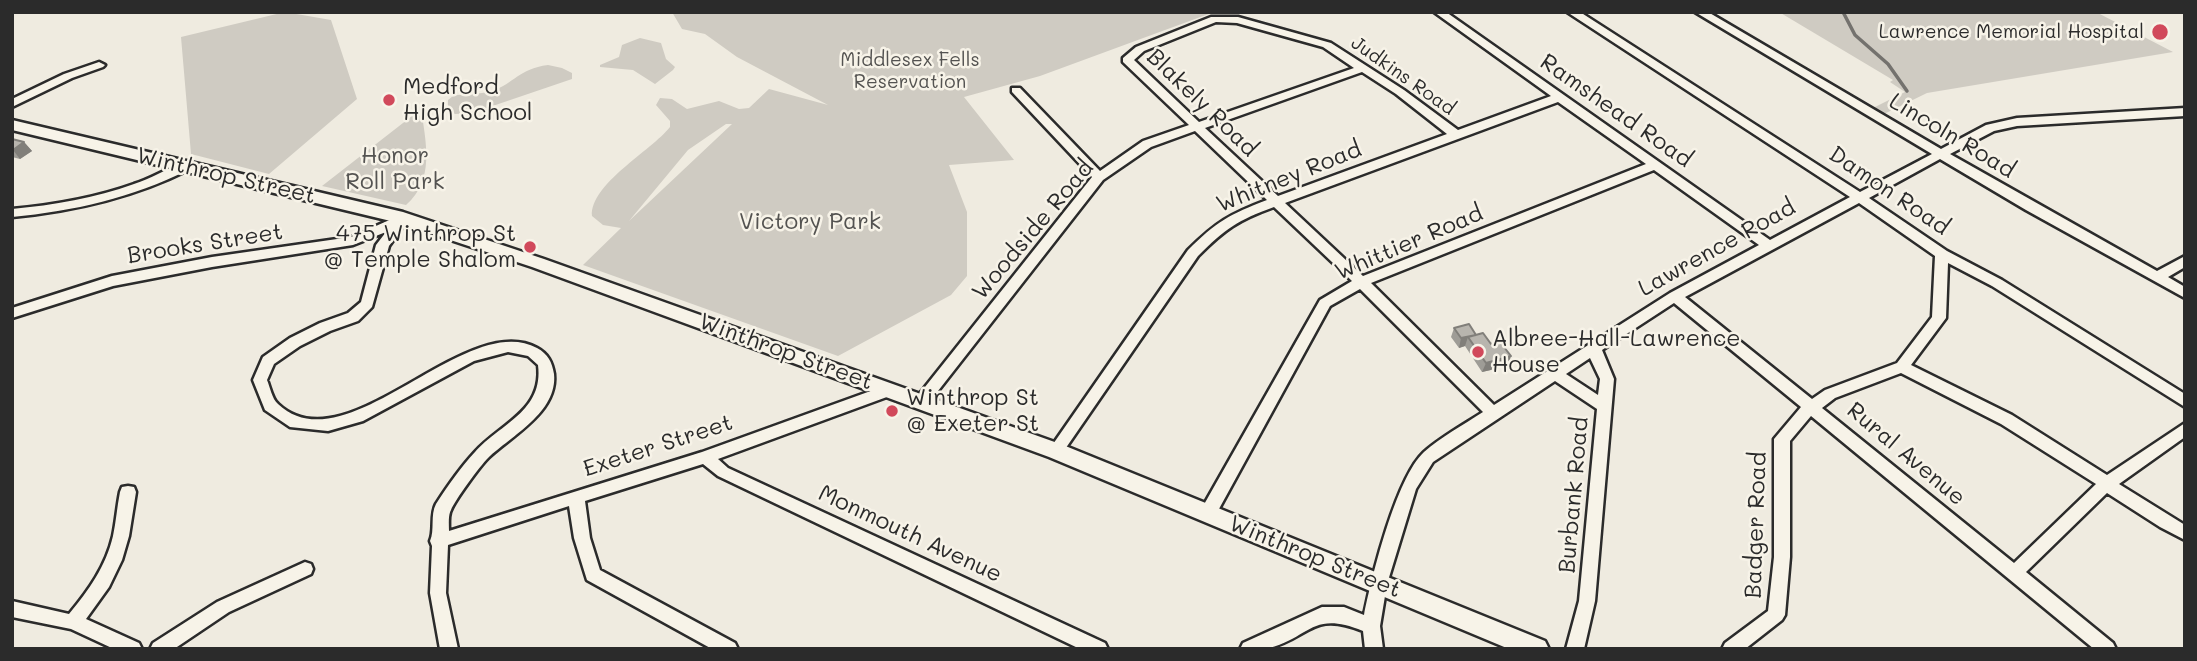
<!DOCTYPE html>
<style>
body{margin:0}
#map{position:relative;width:2197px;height:661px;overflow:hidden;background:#efebe0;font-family:Mali,sans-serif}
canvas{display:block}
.frame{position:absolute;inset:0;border:14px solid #2b2b2b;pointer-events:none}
</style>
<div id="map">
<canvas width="2197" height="661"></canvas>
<div class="frame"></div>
</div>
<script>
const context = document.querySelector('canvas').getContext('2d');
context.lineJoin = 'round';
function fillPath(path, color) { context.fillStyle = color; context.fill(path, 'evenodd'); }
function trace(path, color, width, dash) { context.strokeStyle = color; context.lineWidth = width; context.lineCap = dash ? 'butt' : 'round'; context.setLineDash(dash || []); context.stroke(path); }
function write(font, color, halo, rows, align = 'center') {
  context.font = font + ' Mali,sans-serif'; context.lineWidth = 5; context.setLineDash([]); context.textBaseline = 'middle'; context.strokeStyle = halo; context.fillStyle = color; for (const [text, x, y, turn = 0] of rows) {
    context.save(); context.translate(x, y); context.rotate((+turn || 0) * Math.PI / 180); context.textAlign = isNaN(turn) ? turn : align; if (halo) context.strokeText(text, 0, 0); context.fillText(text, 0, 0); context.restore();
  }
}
const green = new Path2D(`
 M285 12 331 20 357 99 269 174 191 154 181 37Z
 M672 12H1214L1040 76 964 97 1014 160 949 165 967 212V276L951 295 838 356 583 265 621 228 603 225 592 216C590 184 651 151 670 127V121L656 105 660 98 672 99 687 109 719 101 739 109 749 108 769 89 828 105 737 57 705 34 682 29ZM726 124H732L629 221 688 150Z
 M1779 12H2096L2173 52 1927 93 1884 114 1873 108 1905 92 1890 82 1893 80Z
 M640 38 661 43 666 59 675 67 673 70 655 84 633 70 600 67V65L619 57 622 45Z
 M548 65 562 68 572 73V79L472 113 455 114 448 111V100L453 96C466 93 479 95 492 91 515 83 518 69 548 65Z
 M421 109C426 143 435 180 406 205L322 186Z`);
const stream = new Path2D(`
 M1843 12 1855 35 1888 64 1907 91`);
const minor = new Path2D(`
 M1434 12H1446L1770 240 1850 197 1567 12H1580L1860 192 1932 154 1695 12H1708L1941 149 1986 125 2017 118 2185 108V116L2017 126 1994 131 1950 154 2157 271 2185 256V267L2168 277 2185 287V298L2026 210 1940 159 1869 198 1947 251 2002 280 2185 394V407L1992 286 1948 263 1946 318 1911 365 2012 415 2107 475 2185 423V437L2119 484 2185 525V540L2160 527 2107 493 2026 572 2113 643 2116 649H2094L1811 416 1790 441V557L1785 615 1782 620 1745 649H1722L1725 643 1768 611 1774 557V439L1801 407 1674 303 1602 350 1614 379 1595 601 1584 649H1566L1579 601 1597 409 1555 381 1433 462 1416 489 1387 584 1380 626 1383 649H1365L1363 631C1312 610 1311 637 1269 648 1260 651 1249 649 1240 649L1243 643 1322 607H1344L1364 615C1372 576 1396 478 1424 452 1441 437 1463 425 1483 412L1360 289 1330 306 1214 518 1208 520 1202 518 1200 513 1202 508 1320 300 1352 281 1274 207C1238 220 1225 229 1198 256L1061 455 1056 457 1051 455 1048 451 1051 447 1188 250C1216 222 1230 214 1267 200L1195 131 1151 147 1103 180 927 405H917L915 401 917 397 1092 177 1012 92V88H1020L1100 171 1143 141 1189 125 1123 62V58L1136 47 1211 17H1238L1331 43 1404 90 1458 130 1551 96ZM1216 22 1237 23 1323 47 1354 68 1199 122 1134 60 1144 51ZM1362 72 1396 94 1447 134 1278 196 1205 128ZM1558 102 1646 164 1363 276 1285 203ZM1654 170 1759 245 1670 293 1494 405 1371 283ZM1859 203 1935 256 1932 317 1897 363 1825 390 1812 399 1685 297ZM1590 358 1600 379 1598 395 1566 374ZM1901 373 2001 424 2096 484 2014 563 1822 408 1835 398Z
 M99 62 105 65 103 67 72 78 12 107V99L64 74Z
 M184 163 188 164 190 167 188 170C132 198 74 211 12 217V209C54 205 95 198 134 184 151 179 167 168 184 163Z
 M403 214 409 218 389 246 372 307 358 321 330 331 300 346 274 364 267 380C270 387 272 399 278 404 346 468 465 309 537 348 548 354 552 362 554 374 558 412 511 436 488 458 480 466 455 500 451 510 448 515 449 524 449 531L702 452 890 384 895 386 897 390 895 394 718 459 728 468 1105 643 1108 649H1080L718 476 703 464 585 501 590 538 600 570 735 643 738 649H712L587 580 574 538 569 506 448 545 446 593 458 649H440L430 593 432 546 430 541C435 530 430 515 436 504 447 487 461 467 475 452 500 424 544 411 538 365L528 356 508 352 474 361 363 421 328 431 290 427 265 410 253 380 263 357 290 338 320 323 348 313 361 302 376 245 386 232 353 245 212 267 113 286 12 318V308L112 276 212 257 351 237Z
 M128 486 134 487 136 492 129 536 122 560 109 587 86 619 139 643 142 649H114L71 629 12 617V601L69 614C89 590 106 566 113 536 116 522 117 507 120 492L122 487Z
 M305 562 311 564 313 569 311 574 229 612 174 649H150L153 643 217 602Z`);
const major = new Path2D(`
 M12 120 403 212 544 259 1063 445 1545 641 1549 649H1509L1049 457 532 267 399 223 12 130Z`);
const wall = new Path2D(`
 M12 139 24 142 32 151 20 159 12 157Z
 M1454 328 1476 335 1508 366 1482 372 1465 346 1459 348 1451 337Z`);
const shadedWall = new Path2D(`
 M24 142 32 151 20 159 13 150Z
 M1468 337 1465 346 1459 348 1461 338Z
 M1511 356 1508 366 1482 372 1486 363Z`);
const building = new Path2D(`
 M12 139 24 142 13 150Z
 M1469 324 1476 335 1461 338 1454 328Z
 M1483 333 1491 344 1500 342 1511 356 1486 363 1468 337Z`);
const markers = [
 [2160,32,9,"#d1495b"],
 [389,100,7,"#d1495b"],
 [530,247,7,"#d1495b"],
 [1478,352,7,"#d1495b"],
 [892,411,7,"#d1495b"]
];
const farPoinames = [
 ["Lawrence Memorial Hospital",2144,32]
];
const farParknames = [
 ["Middlesex Fells",910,60],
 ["Reservation",910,82]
];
const farStreetnames = [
 ["Judkins Road",1403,76,35]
];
const poiNames = [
 ["Medford",403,87],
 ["High School",403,113],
 ["475 Winthrop St",516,234,"right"],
 ["@ Temple Shalom",516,260,"right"],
 ["Albree-Hall-Lawrence",1492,339],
 ["House",1492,365],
 ["Winthrop St",906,398],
 ["@ Exeter St",906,424]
];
const streetNames = [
 ["Blakely Road",1202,103,44],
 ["Ramshead Road",1616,111,35],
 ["Lincoln Road",1952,136,31],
 ["Winthrop Street",226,176,13],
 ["Whitney Road",1289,177,-22],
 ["Damon Road",1889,191,34],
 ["Woodside Road",1033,230,-50],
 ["Whittier Road",1409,243,-23],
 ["Brooks Street",205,244,-9],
 ["Lawrence Road",1717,248,-29],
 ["Winthrop Street",786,352,20],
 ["Exeter Street",658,446,-18],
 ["Rural Avenue",1906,454,40],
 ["Burbank Road",1574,495,-85],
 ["Badger Road",1756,525,-88],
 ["Monmouth Avenue",910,534,25],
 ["Winthrop Street",1315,557,22]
];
const parkNames = [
 ["Honor",395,156],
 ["Roll Park",395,182],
 ["Victory Park",810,222]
];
fillPath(green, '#cfcbc2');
trace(stream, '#74726e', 3.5);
trace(minor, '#2b2b2b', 5);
trace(major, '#2b2b2b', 5);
fillPath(minor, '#f7f3e8');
fillPath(major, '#f7f3e8');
fillPath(wall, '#9e9c96');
fillPath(shadedWall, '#817f7a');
fillPath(building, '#b8b5ae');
trace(building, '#817f7a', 2);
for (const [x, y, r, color] of markers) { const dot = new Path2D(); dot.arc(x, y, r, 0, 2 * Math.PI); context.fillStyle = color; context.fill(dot); trace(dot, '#f7f3e8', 2.5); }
write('19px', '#2b2b2b', '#f7f3e8', farPoinames, 'right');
write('19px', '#545351', '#f7f3e8', farParknames);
write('19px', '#2b2b2b', '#f7f3e8', farStreetnames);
write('23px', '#2b2b2b', '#f7f3e8', poiNames, 'left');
write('23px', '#2b2b2b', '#f7f3e8', streetNames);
write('23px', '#545351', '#f7f3e8', parkNames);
</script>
